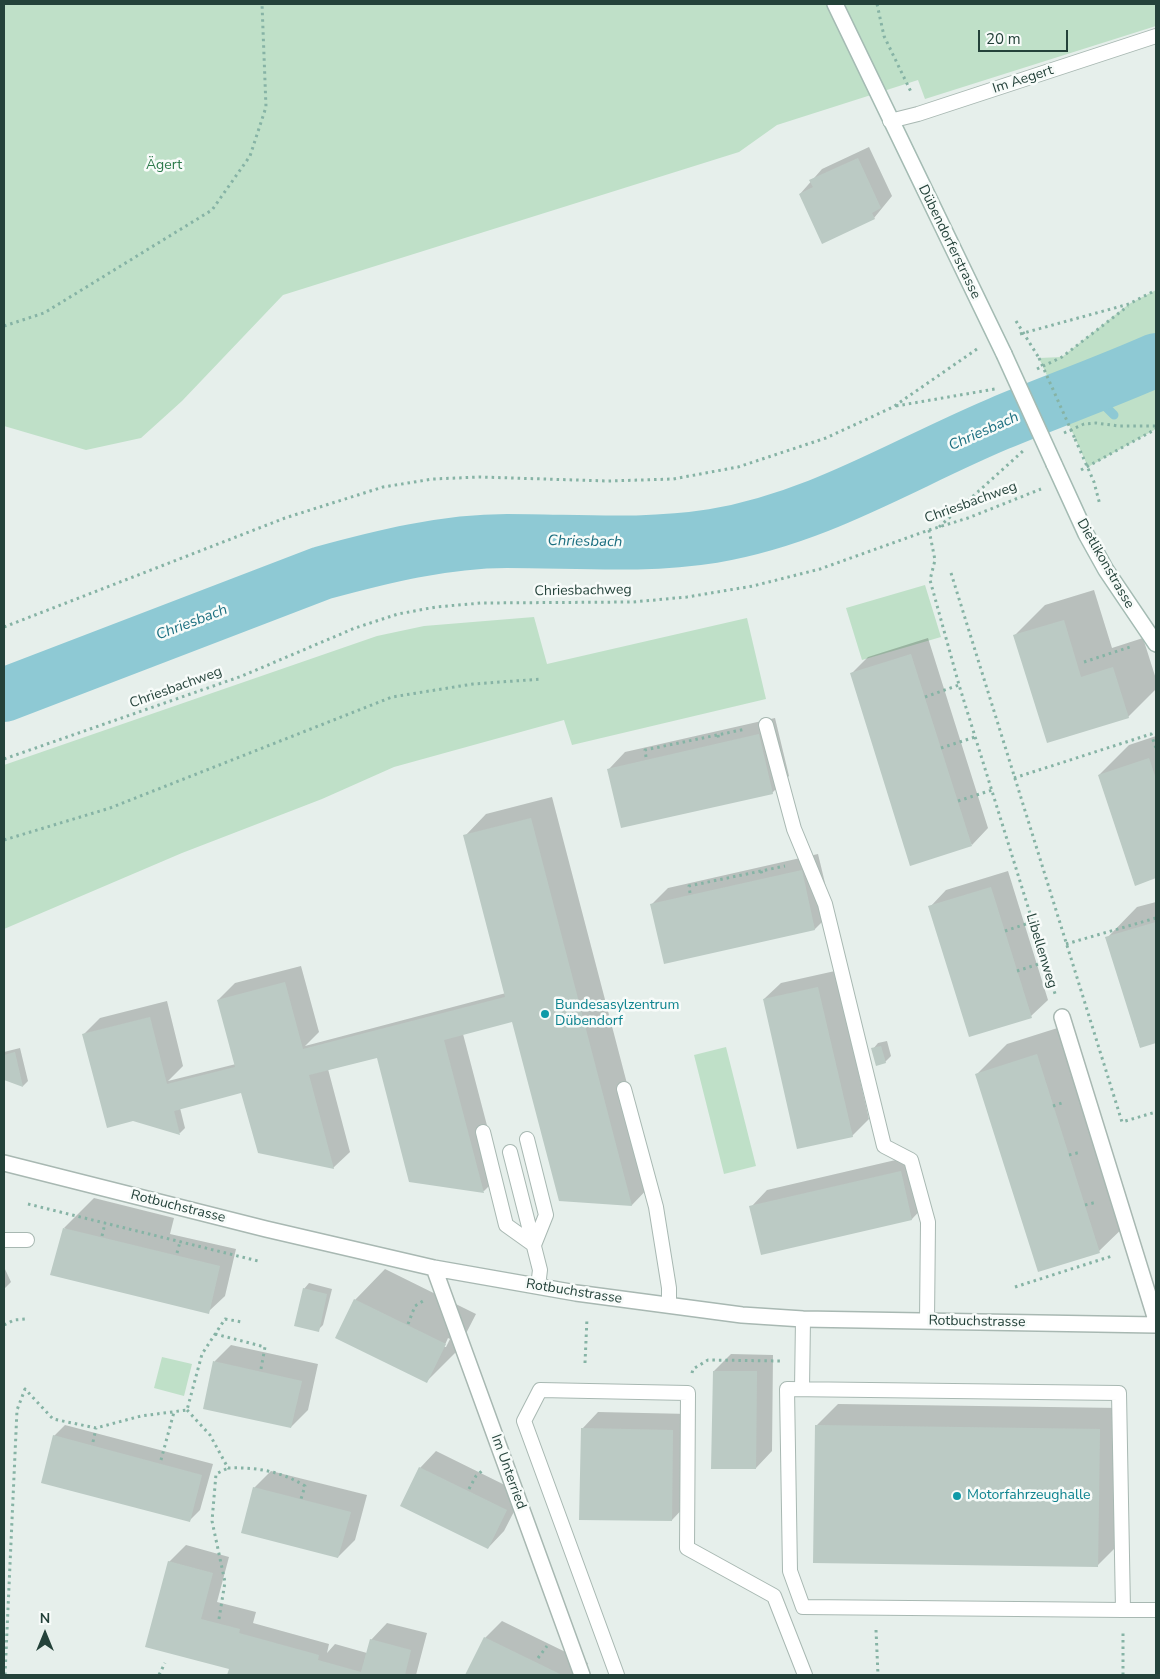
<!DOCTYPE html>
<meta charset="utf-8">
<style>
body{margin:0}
#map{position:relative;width:1160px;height:1679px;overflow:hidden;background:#e6efeb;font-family:"Nunito Sans",sans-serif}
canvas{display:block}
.frame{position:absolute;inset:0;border:5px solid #24423a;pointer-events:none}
.north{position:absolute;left:20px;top:1609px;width:50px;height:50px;-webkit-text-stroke:4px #f7fbf9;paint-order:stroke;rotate:0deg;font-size:14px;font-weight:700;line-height:20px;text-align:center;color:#24423a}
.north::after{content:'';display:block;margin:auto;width:18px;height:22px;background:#24423a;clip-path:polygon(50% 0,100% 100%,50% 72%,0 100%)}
.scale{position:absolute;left:978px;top:30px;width:90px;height:22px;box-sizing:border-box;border:2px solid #24423a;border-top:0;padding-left:6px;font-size:15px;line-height:18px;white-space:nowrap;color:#24423a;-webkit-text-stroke:4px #f7fbf9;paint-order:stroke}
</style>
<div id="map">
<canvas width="1160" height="1679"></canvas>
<div class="frame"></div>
<div class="north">N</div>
<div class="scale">20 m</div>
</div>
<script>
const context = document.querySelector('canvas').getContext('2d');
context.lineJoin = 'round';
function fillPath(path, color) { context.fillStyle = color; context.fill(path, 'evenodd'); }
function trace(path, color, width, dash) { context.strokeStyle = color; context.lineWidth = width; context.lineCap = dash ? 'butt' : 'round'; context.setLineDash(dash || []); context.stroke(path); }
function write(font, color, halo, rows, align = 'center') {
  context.font = font + ' "Nunito Sans",sans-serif'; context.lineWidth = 5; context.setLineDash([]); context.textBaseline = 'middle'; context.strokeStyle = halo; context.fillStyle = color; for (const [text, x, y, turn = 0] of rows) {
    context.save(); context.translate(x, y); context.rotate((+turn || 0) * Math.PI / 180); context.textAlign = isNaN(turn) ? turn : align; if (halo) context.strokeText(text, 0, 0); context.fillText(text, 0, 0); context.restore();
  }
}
const green = new Path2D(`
 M4 4H1156V26L925 99 918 80 777 125 739 152 283 295 182 401 141 438 86 450 4 426Z
 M1156 290V429L1088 467 1039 358 1062 357 1129 304Z
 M925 585 941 637 862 660 846 608Z
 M534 617 547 664 747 618 766 699 572 745 564 720 394 767 322 799 182 853 4 929V765L377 636 424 626Z
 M726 1047 756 1166 724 1174 694 1055Z
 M162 1357 192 1364 184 1396 154 1388Z`);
const shadow = new Path2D(`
 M869 147 892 196 874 218 800 194 822 169Z
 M1094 590 1112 648 1143 638 1156 679V689L1128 717 1015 635 1045 605Z
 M928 638 988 828 972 845 851 674 868 657Z
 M775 718 789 776 772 793 609 769 625 752Z
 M1156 736V877L1135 884 1099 775 1129 745Z
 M552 797 653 1183 632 1205 560 1200 513 1021 463 1034 500 1175 484 1191 410 1181 381 1055 328 1069 350 1152 333 1168 242 1092 180 1108 185 1128 180 1133 133 1120 83 1035 100 1018 167 1001 183 1066 168 1081 236 1064 218 1000 235 983 301 966 319 1032 305 1046 506 993 465 836 486 814Z
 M818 854 832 912 815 929 665 963 651 905 668 888Z
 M1008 871 1048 1000 1031 1016 930 907 946 890Z
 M1156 902V1042L1140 1047 1107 938 1137 907Z
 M835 971 869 1119 852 1136 764 999 781 983Z
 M1067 1025 1130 1221 1099 1251 977 1074 1007 1044Z
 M887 1041 891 1056 885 1062 873 1049 878 1043Z
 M20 1048 28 1081 23 1086 4 1079V1052Z
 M917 1155 928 1202 912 1219 751 1207 767 1190Z
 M94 1198 174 1218 170 1234 236 1249 225 1296 208 1312 64 1228Z
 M4 1267 11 1282 4 1289Z
 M385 1269 476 1314 457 1351 427 1381 355 1300ZM448 1338 450 1339 446 1347H444Z
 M309 1283 332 1289 323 1325 318 1330 304 1289Z
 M231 1345 318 1364 308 1410 291 1427 204 1408 215 1361Z
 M731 1354 773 1355 772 1451 756 1468 714 1371Z
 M838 1404 1121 1408 1119 1544 1098 1565 816 1426Z
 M598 1412 690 1414 688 1503 672 1520 582 1429Z
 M65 1425 213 1464 200 1510 189 1521 54 1436Z
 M436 1451 523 1494 504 1531 488 1548 420 1468Z
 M271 1471 367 1495 355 1540 338 1557 254 1488Z
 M186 1545 229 1557 217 1602 256 1612 253 1623 329 1644 327 1653 335 1644 367 1653 371 1640 387 1623 427 1633 416 1675H228L230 1668 147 1646 169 1562Z
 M502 1621 588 1663 582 1675H467L485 1638Z`);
const stream = new Path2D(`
 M1089 390 1114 415`);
const river = new Path2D(`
 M4 695 322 573C381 557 444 541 507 541 576 541 644 547 713 536 819 518 901 465 998 424 1050 402 1104 383 1156 360`);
const building = new Path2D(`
 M858 158 881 208 872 213 875 219 822 244 799 194 813 187 809 180Z
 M1064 620 1081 677 1113 667 1129 718 1047 743 1013 635Z
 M911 654 972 846 910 866 850 673Z
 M759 734 773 794 621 828 607 769Z
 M1149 758 1156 779V878L1135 886 1098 775Z
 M531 818 632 1206 559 1201 512 1022 444 1040 484 1193 409 1182 377 1058 309 1075 334 1169 258 1153 241 1093 174 1111 180 1135 133 1121 107 1128 82 1034 150 1017 167 1084 235 1067 217 1000 285 982 303 1049 505 997 463 835Z
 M802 870 815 930 664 964 650 904Z
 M991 887 1032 1018 969 1037 928 906Z
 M1156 922V1043L1140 1048 1105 937Z
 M818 987 853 1137 797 1149 763 999Z
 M881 1046 886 1063 876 1066 871 1048Z
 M15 1052 23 1087 4 1080V1055Z
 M1037 1054 1100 1253 1038 1272 975 1074Z
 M901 1171 912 1220 761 1255 749 1206Z
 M63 1228 220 1266 209 1314 50 1275Z
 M303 1288 327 1294 319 1332 294 1326Z
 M354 1299 446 1344 427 1383 335 1338Z
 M213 1361 302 1381 291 1428 203 1409Z
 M713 1371H757L756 1469H711Z
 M815 1425 1100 1429 1098 1567 813 1563Z
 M581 1428 673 1430 672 1521 579 1520Z
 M53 1435 202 1475 190 1522 41 1483Z
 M419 1467 507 1510 488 1549 400 1506Z
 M253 1487 351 1512 338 1558 241 1533Z
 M168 1561 213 1573 201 1619 240 1629 239 1633 319 1655 318 1660 361 1672 370 1639 411 1650 405 1675H227L229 1669 145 1647Z
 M484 1637 562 1675H465Z`);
const path = new Path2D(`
 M877 4 884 36 912 94
 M1016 321 1039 358
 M4 326 44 313 212 210 250 156 266 107 262 4
 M1020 334 1129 304 1156 290
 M1037 369 1062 357 1128 306
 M896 406 995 389
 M1064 433 1084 424 1096 423 1119 426H1156
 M1075 439 1094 482 1100 505
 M1081 470 1156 429
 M939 527 1023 451
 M929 530 935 560 930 580 959 685 1056 997
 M951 573 1122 1122 1156 1112
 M4 627 285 518 383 487 433 479 480 477 608 481 673 479 738 467 826 438 893 407 977 349
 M1084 662 1130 647
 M925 697 959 685
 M718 735 719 741
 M941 748 975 737
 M646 757 645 750 746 729
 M4 759 242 676 355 628 398 614 436 607 481 603 633 602 687 597 753 586 820 569 929 530 968 518 1041 489
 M1014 778 1151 734 1156 748
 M958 801 992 790
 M4 840 110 808 392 697 473 684 542 679
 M761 871 763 877
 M690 893 689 886 785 866
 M1005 931 1032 922
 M1066 944 1156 918
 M1017 971 1045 962
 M1053 1106 1065 1102
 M1069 1155 1081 1152
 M28 1204 258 1261
 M1085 1205 1097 1202
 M102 1236 105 1223
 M177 1253 180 1242
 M1015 1287 1112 1256
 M408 1324 415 1306 423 1301
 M4 1325 14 1320 26 1319
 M215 1334 265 1347 261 1369
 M585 1363 587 1318
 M692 1373 693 1369 708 1360 780 1361
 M187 1410 210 1435 228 1468C255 1467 281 1471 305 1486L301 1499
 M93 1442 96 1428
 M161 1460 174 1412
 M469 1489 476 1476 483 1470
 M219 1619 225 1582 212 1521 216 1474 228 1468
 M876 1630 878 1675
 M538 1658 547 1646
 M5 1675 17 1410 25 1389 53 1419 96 1428 141 1416 187 1410 202 1354 225 1319 242 1322
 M159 1675 165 1663
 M1123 1675V1631`);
const lane = new Path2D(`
 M890 121 918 114 1156 36
 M766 725 794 829 825 904 884 1146 911 1160 928 1222 927 1321
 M624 1089 656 1207 669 1288V1305
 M483 1132 506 1225 534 1245
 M527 1139 546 1215 534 1245
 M510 1152 540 1270 538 1286
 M4 1240H27
 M802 1389 803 1319
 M1123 1610 1119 1393 787 1389 790 1571 803 1607 1123 1610H1156
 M617 1675 524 1421 540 1390 688 1393 687 1548 774 1596 805 1675`);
const street = new Path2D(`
 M1062 1017 1156 1320
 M4 1163 266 1229 434 1268 576 1293 742 1315 803 1319 1156 1325
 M434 1268 582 1675`);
const secondary = new Path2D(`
 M835 4 1004 354
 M1054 464 1086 534 1106 570 1156 644`);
const pathBridge = new Path2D(`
 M1039 358 1075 439`);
const secondaryBridge = new Path2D(`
 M1004 354 1054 464`);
const markers = [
 [545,1014,5,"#0f9aa8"],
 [957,1496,5,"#0f9aa8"]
];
const streetNames = [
 ["Im Aegert",1023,80,-18],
 ["Dübendorferstrasse",949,242,64],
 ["Chriesbachweg",971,503,-20],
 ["Dietlikonstrasse",1105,564,60],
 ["Chriesbachweg",583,591,-1],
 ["Chriesbachweg",176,688,-20],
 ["Libellenweg",1041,951,73],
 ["Rotbuchstrasse",178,1207,14],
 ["Rotbuchstrasse",574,1292,9],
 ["Rotbuchstrasse",977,1322,1],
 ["Im Unterried",508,1472,70]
];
const parkNames = [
 ["Ägert",164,166]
];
const cultureNames = [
 ["Bundesasylzentrum",555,1006],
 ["Dübendorf",555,1022],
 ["Motorfahrzeughalle",967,1496]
];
const waterNames = [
 ["Chriesbach",984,432,-24],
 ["Chriesbach",585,542,1],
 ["Chriesbach",192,623,-21]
];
fillPath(green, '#bfe0c8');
fillPath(shadow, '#0003');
trace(stream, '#8ec9d4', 9);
trace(river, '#8ec9d4', 54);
fillPath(building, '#bbcac4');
trace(lane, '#a8b8b2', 16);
trace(street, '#a8b8b2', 18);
trace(secondary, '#a4bbb3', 18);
trace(path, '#86b3a5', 3, [2.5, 4]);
trace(lane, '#fff', 14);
trace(street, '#fff', 15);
trace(secondary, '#fff', 15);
trace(secondaryBridge, '#a4bbb3', 18, []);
trace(pathBridge, '#86b3a5', 3, [2.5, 4]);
trace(secondaryBridge, '#fff', 15);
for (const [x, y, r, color] of markers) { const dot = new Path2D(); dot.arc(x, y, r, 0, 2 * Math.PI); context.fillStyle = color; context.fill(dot); trace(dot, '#f7fbf9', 2); }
write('14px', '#24423a', '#f7fbf9', streetNames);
write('14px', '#2d7a4b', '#f7fbf9', parkNames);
write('14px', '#0d838f', '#f7fbf9', cultureNames, 'left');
write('italic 15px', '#1c6f80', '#f7fbf9', waterNames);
</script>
